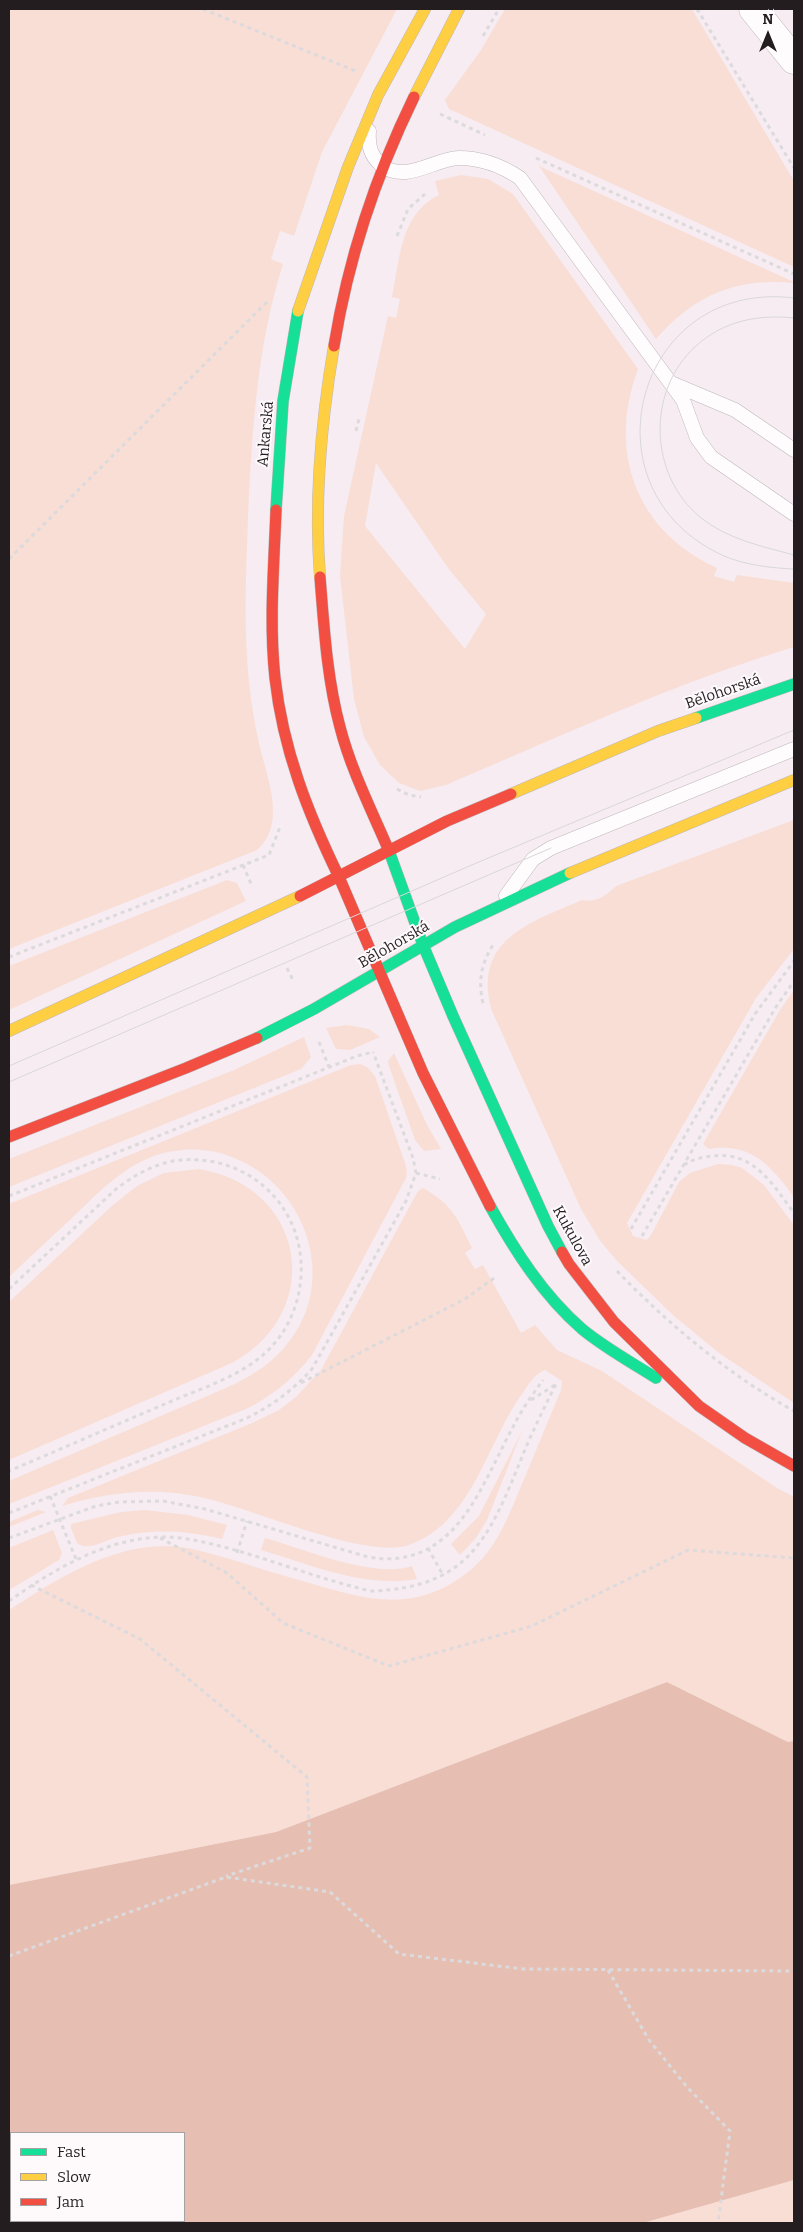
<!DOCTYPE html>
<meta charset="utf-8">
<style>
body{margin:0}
#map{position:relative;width:803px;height:2232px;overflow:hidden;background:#f6ecf1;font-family:Bitter,serif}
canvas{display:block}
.frame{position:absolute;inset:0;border:10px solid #231d20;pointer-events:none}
.legend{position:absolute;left:10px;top:2132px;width:175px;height:90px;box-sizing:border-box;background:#fefafc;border:1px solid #a6a2a4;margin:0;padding:6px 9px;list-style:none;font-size:15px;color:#231d20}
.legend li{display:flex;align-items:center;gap:10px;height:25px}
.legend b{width:25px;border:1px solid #a6a2a4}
.north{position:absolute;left:743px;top:10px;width:50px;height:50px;-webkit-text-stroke:4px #fefafc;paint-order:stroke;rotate:0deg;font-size:14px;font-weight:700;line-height:20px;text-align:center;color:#231d20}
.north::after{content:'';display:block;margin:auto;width:18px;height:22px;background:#231d20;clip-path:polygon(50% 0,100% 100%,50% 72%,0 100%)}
</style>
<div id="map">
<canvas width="803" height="2232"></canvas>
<div class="frame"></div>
<ul class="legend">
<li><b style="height:6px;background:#16e098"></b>Fast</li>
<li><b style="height:6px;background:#ffcf43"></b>Slow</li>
<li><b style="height:6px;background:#f24e42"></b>Jam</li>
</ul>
<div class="north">N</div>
</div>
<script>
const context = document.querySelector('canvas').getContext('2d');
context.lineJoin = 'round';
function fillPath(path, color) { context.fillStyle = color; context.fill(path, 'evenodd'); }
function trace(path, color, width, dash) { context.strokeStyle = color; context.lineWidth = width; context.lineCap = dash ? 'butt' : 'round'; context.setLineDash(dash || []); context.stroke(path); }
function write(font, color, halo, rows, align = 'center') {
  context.font = font + ' Bitter,serif'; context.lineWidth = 4; context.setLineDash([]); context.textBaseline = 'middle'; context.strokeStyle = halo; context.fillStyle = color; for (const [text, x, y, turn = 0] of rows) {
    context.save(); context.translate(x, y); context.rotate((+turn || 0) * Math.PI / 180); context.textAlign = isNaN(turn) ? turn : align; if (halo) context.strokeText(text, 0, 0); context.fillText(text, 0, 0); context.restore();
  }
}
const green = new Path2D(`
 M9 9H397L322 152 294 236 280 231 271 259 283 264C257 345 252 432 248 517 246 575 243 633 250 691 252 708 255 726 259 743 266 776 288 823 257 850L9 949Z
 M505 9H692L794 181V267L449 109 445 100 481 50Z
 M539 166 794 282V283C737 277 694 295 656 339Z
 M461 175 488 179 513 194 638 369C607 452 636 531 717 568L714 576 734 582 737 575 794 583V647C675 683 561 736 446 785L420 791 399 783 380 765 364 737 354 699 340 576 344 516 388 316 396 318 400 299 392 297C400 259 400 214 439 195L435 181ZM376 463 448 568 486 614 465 649 365 526Z
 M794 820V949L756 998 627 1223 633 1236 646 1240 650 1237 679 1182 690 1173 718 1164 732 1165 742 1168 764 1185 794 1225V1403L719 1353 674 1316 618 1262 601 1242 581 1209 492 1011C472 940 529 923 582 900 596 903 606 896 616 886Z
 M227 880 237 883 246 901 9 1010V966Z
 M794 990V1197C771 1166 751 1142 709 1149L703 1144 780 1010Z
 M347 1025 369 1029 380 1037 350 1050 336 1049 326 1028Z
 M304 1037 311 1057 301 1069 9 1187V1159L234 1070Z
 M394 1053 427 1125 441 1149 424 1151 415 1140 389 1066 388 1061Z
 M360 1064 367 1067 375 1076 405 1163 407 1170 406 1178 312 1355C293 1379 274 1395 246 1409L9 1504V1481L226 1388C252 1376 274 1363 291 1339 338 1276 304 1185 234 1158 211 1148 185 1147 160 1154 124 1165 99 1192 72 1218 51 1237 30 1257 9 1277V1204L351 1065Z
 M199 1169C304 1186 327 1309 234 1362L9 1460V1302L113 1205 137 1186 164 1173Z
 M423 1188C454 1206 457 1218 472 1248L465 1253 475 1269 483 1265 521 1333 535 1325 557 1350 602 1371 777 1488 794 1497V1741L788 1742 667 1682 276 1832 9 1885V1610C57 1579 111 1544 171 1546 191 1547 211 1554 230 1559 258 1568 285 1576 313 1584 373 1602 420 1613 473 1568 500 1544 511 1509 525 1477 537 1448 549 1419 561 1390L562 1381 545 1370C533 1375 529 1384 522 1394 486 1444 473 1522 409 1545 365 1560 250 1507 200 1497 153 1487 108 1492 62 1506L68 1498 250 1424 279 1410 296 1397 321 1370 418 1191Z
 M522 1431 487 1520 476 1538 460 1555 451 1544 479 1516Z
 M38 1510 46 1512 9 1527V1522Z
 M145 1510 188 1515 227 1525 222 1539C183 1530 156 1529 117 1537 105 1540 88 1552 77 1543L71 1528V1524L121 1512Z
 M53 1530 62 1553 59 1560 9 1590V1548Z
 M265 1538C304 1549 374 1579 412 1566L417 1579C363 1588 312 1565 261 1550Z
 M794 2180V2223H643Z`);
const forest = new Path2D(`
 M667 1682 788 1742 794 1741V2180L643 2223H9V1885L276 1832ZM11 2133H184V2221H11Z`);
const path = new Path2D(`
 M203 9 356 71
 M697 9 794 168
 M483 36 499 9
 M440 114 485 135
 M536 158 794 274
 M397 236 408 209 425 194
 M356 431 359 419
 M9 559 267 302
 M397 789 409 795 421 797
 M243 865 252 886
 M9 957 269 855 280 827
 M287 968 293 980
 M483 1003C478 981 481 964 493 945
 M319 1042 329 1067
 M684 1165C693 1159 702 1157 714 1156 754 1151 773 1185 794 1213
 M416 1173 440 1179
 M9 1196 357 1056 373 1052
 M631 1229 755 1014 794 961
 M642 1236 776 1007 794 981
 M617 1271C668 1324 729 1375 794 1411
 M9 1289 116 1189C133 1176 152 1165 173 1161 238 1151 297 1196 301 1262 303 1291 293 1323 273 1345 247 1375 201 1388 165 1404 113 1426 61 1449 9 1471
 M301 1383 465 1299 497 1276
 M531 1400 555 1385
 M50 1496 76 1559
 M9 1513 247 1418C273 1405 293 1390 312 1369L406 1201 416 1173 413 1158 373 1052
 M9 1538 96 1506 119 1502 163 1501 205 1509 368 1557C456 1572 481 1485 514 1425 522 1409 533 1394 543 1380
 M160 1538 227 1573 283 1623 389 1666 532 1626 688 1550 794 1558
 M428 1548 443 1575
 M237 1553 247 1521
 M31 1585 140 1639 307 1777 310 1848 226 1876
 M9 1601C60 1565 123 1528 188 1539 250 1550 309 1577 371 1591 469 1588 489 1538 522 1457 532 1432 544 1408 556 1384
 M9 1956 226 1877 330 1892 399 1954 523 1969 794 1971
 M608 1970 649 2040 687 2087 730 2131 718 2223`);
const lane = new Path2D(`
 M369 131C368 145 370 155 381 165 406 184 433 159 459 158 482 158 502 166 520 178L683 400 697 438 711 457 794 514
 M671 383 735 410 794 450
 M506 896 533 859 551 848 794 749`);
const street = new Path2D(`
 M753 9 794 60`);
const fast = new Path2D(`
 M276 510 283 401 298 311
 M696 718 794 684
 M389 851 423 945 453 1016 548 1226 562 1252
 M257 1038 314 1009 455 927 570 873
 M490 1206C515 1251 543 1295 582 1329 605 1348 631 1362 656 1378`);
const slow = new Path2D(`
 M414 97 459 9
 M298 311 348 167 378 95 425 9
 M320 577C314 500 321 422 334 346
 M511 794 658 731 696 718
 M570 873 794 780
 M9 1031 300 896`);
const jam = new Path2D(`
 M334 346C348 260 376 175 414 97
 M276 510C274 566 269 623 275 678 283 750 308 813 339 877
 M320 577C324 627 327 679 340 727 351 770 372 811 389 851
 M339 877 423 1073 490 1206
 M300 896 447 821 511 794
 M9 1137 186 1068 257 1038
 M562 1252 569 1264 614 1322 699 1406 745 1438 794 1466`);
const tram = new Path2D(`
 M794 298C636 278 578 490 724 556 745 565 771 568 794 569
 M794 318C759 314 723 321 696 346 646 391 649 475 700 517 727 539 761 546 794 555
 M9 1066 474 864 794 730
 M9 1082 551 848`);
const streetNames = [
 ["Ankarská",266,434,-85],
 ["Bělohorská",723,692,-19],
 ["Bělohorská",394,945,-30],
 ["Kukulova",572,1236,61]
];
fillPath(green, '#f9ded6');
fillPath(forest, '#e6bfb2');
trace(lane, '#beb7bb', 15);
trace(street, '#beb7bb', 29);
trace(fast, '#beb7bb', 12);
trace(slow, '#beb7bb', 12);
trace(jam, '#beb7bb', 12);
trace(path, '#dcdadc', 3, [4, 4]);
trace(lane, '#fefcfd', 14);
trace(street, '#fefcfd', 28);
trace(fast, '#16e098', 11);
trace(slow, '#ffcf43', 11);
trace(jam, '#f24e42', 11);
trace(tram, '#d9d7d8', 1);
write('15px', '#231d20', '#fefafc', streetNames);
</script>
